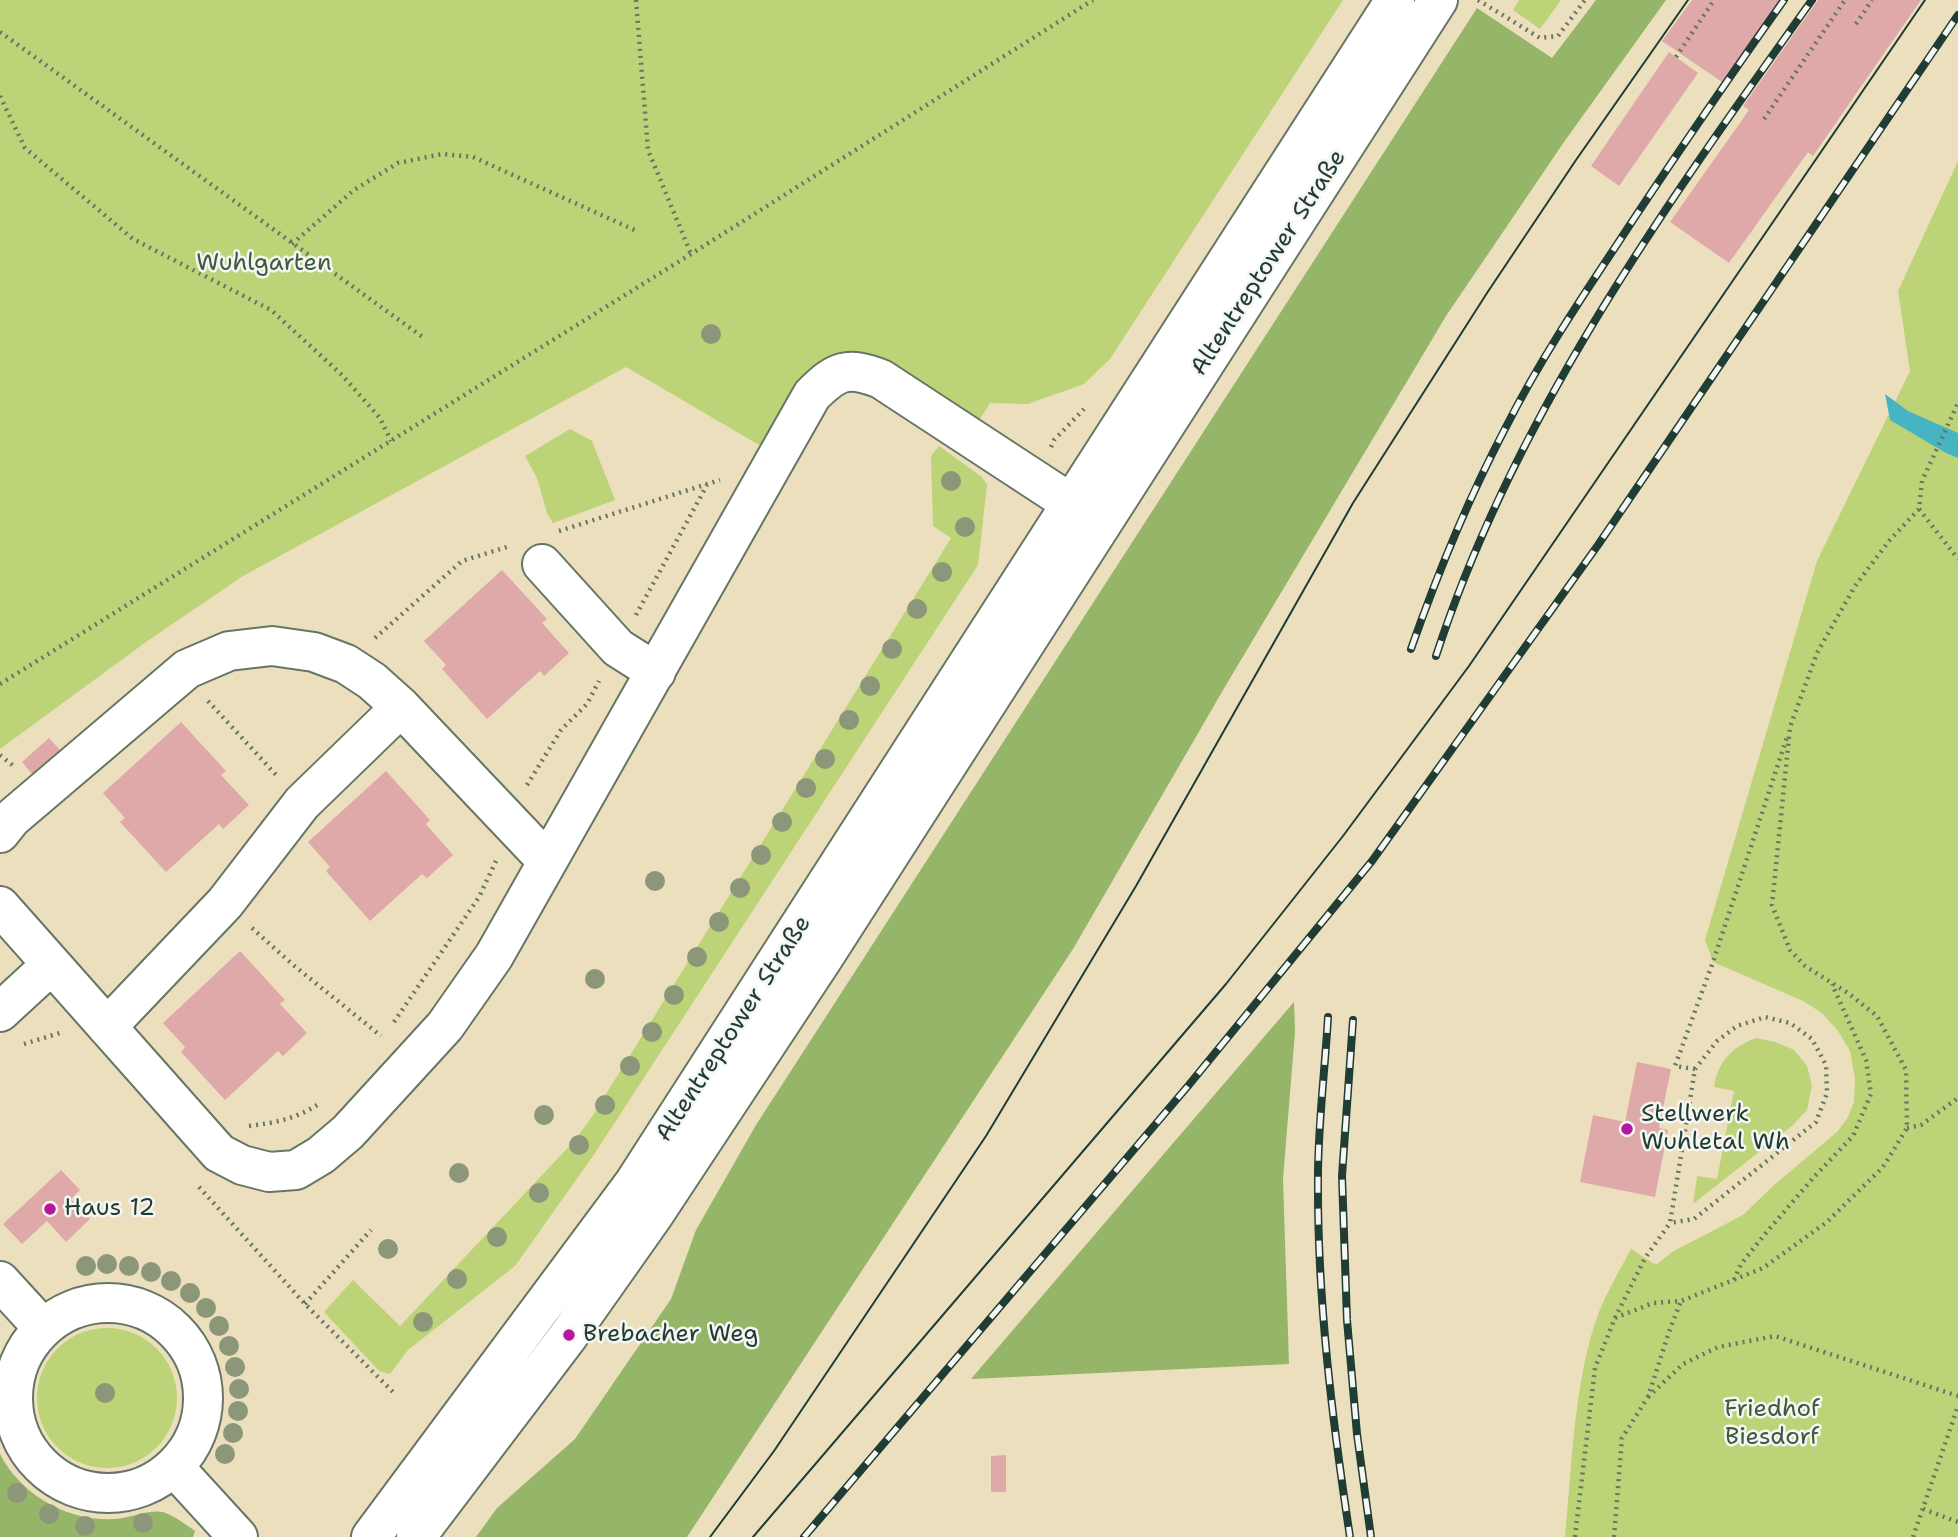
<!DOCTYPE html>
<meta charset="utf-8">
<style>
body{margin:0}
canvas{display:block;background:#ecdfbe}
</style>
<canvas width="1958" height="1537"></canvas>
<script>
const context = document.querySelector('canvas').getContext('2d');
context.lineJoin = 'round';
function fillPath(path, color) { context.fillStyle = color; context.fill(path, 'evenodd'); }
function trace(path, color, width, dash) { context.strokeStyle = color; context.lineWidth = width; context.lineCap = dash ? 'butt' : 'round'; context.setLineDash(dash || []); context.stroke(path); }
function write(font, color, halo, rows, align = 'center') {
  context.font = font + ' "Shantell Sans",sans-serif'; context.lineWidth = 5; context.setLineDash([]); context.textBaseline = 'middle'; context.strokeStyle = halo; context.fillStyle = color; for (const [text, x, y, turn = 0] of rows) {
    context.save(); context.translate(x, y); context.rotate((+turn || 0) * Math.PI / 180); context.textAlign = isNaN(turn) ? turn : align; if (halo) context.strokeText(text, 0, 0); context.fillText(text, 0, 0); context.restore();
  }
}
const green = new Path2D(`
 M0 0H1343L1110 359 1084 384 1028 404 990 403 980 419 892 363 877 358 766 449 626 367 243 576 146 642 0 749Z
 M1519 0H1561L1540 29 1513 10Z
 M1958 161V1537H1565C1572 1466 1574 1378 1599 1312 1608 1290 1620 1270 1631 1249L1656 1265 1672 1252 1743 1215 1773 1186 1837 1132 1847 1119 1854 1102 1855 1079 1850 1051 1838 1031 1822 1013 1803 1001 1713 962 1705 940 1817 561 1910 371 1898 291Z
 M570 429 592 441 615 500 553 523 547 513 537 478 525 456Z
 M939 446 982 477 987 485 978 565 593 1156 515 1266 408 1350 390 1374 379 1371 324 1312 353 1280 400 1326 576 1139 593 1115 951 538 933 526 931 456Z
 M1756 1038 1775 1042 1794 1050 1807 1066 1812 1085 1807 1110 1792 1126 1693 1204 1697 1176 1717 1179 1734 1091 1714 1087C1718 1061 1732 1047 1756 1038Z
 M37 1398a70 70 0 1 1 140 0a70 70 0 1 1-140 0Z`);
const forest = new Path2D(`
 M1596 0H1666L1564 142 1446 316 1226 685 1073 949 687 1537H476L497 1508 575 1439 671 1299 696 1230 756 1125 1477 8 1552 58Z
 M1294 1002 1295 1032 1283 1179 1289 1364 971 1379Z
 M0 1454C21 1495 68 1522 115 1519 130 1518 149 1509 163 1512 175 1516 185 1524 195 1531L193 1537H0Z`);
const water = new Path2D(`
 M1885 394 1908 411 1958 433V458L1946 453 1890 420Z`);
const building = new Path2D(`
 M1692 0H1785L1725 84 1662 41Z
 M1818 0H1921L1813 156 1808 152 1729 263 1670 222 1749 110 1743 106Z
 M1669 52 1698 73 1619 186 1591 166Z
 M502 570 547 619 542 623 569 653 544 676 540 671 487 719 442 669 446 665 424 641Z
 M181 722 226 771 221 775 249 805 223 829 219 824 166 872 120 822 125 818 103 793Z
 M49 738 60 750 33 775 22 762Z
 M386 771 430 820 426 824 453 855 427 878 422 874 370 921 326 871 330 867 308 842Z
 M240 951 285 1000 280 1004 307 1033 283 1056 278 1051 225 1100 181 1052 185 1047 163 1023Z
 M1637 1062 1671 1069 1659 1128 1668 1130 1655 1197 1580 1182 1593 1115 1625 1122Z
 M61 1170 80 1190 71 1199 90 1219 66 1242 47 1221 22 1244 3 1224Z
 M1006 1455V1492H991V1456Z`);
const path = new Path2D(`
 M636 0 648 150 691 254
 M1478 0 1540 38 1558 36 1585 0
 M1856 24 1872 0
 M0 32 424 338
 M1676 57 1714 0
 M0 96 25 148 133 239 271 310 342 375 380 418 391 441
 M1764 119 1845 0
 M292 244 354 190 398 163 442 154 473 157 639 232
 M1051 447 1054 440 1084 409
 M1919 509 1958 559
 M559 531 720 480
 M636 615 707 485
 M375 638 462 561 510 546
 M0 684 691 254 1093 0
 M208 701 278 777
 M0 755 16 768
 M527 785 561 730 587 704 599 681
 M252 928 292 964 381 1036
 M394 1022 479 897 496 861
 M24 1044 63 1032
 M1695 1069 1675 1066 1713 962 1787 737
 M249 1126C274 1123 295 1119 317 1105
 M1907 1128 1921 1125 1958 1098
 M199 1187 305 1304 393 1392
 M1734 1280 1741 1264 1765 1234 1814 1177 1853 1136 1871 1094 1866 1060 1832 984
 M305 1304 371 1230
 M1615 1318 1653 1303 1681 1301 1763 1268 1827 1222 1883 1167 1907 1128 1906 1070 1877 1016 1848 993 1805 966 1790 950 1772 905 1790 727 1817 653 1855 586 1889 541 1919 509 1922 481 1958 403
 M1648 1397 1683 1364 1718 1347 1775 1336 1958 1396
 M1923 1509 1958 1522
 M1575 1537 1595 1368 1615 1318 1645 1258 1670 1223 1695 1069 1717 1041 1737 1026 1765 1017 1790 1023 1812 1039 1826 1065 1827 1093 1816 1122 1694 1219 1670 1223
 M1614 1537 1622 1438 1648 1397 1669 1332 1681 1301
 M1913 1537 1958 1406`);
const minor = new Path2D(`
 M542 564 618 648 656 672
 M0 833 12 818 187 669 229 651 272 646 314 652 346 664 372 681 401 707 547 861
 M0 906 219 1153 242 1165 269 1172 296 1170 321 1155 348 1132 445 1026 494 956 812 395C837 370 847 366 881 379L1072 504 1097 523
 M0 1012 51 965
 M107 1027 225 903 302 803 401 707
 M0 1281 43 1328
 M13 1398a95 95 0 1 1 190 0a95 95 0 1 1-190 0Z
 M174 1467 238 1537`);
const major = new Path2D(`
 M371 1537 634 1183 1395 0
 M416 1537 569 1335 653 1216 822 960 1438 0`);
const tram = new Path2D(`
 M710 1537 774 1451 986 1136 1136 886 1353 503 1487 293 1576 160 1688 0
 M753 1537 1226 984 1343 836 1469 666 1925 0`);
const rail = new Path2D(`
 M1411 649C1438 572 1469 497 1507 425 1538 364 1576 306 1614 249 1669 165 1726 82 1784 0
 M1436 656C1515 414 1666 205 1812 0
 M1328 1017C1325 1070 1318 1124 1318 1177 1317 1297 1332 1418 1350 1537
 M1353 1020 1342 1176 1347 1320 1357 1434 1371 1537
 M804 1537 1188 1086 1372 861 1598 545 1958 15`);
const trees = [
 [711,334],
 [951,481],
 [965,527],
 [942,572],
 [917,609],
 [892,649],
 [870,686],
 [849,720],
 [825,759],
 [806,788],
 [782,822],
 [761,855],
 [655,881],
 [740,888],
 [719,922],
 [697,957],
 [595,979],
 [674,995],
 [652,1032],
 [630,1066],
 [605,1105],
 [544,1115],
 [579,1145],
 [459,1173],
 [539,1193],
 [497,1237],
 [388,1249],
 [107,1264],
 [86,1266],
 [129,1266],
 [151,1272],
 [457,1279],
 [171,1281],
 [190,1293],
 [206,1308],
 [423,1322],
 [219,1326],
 [229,1346],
 [235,1367],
 [239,1389],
 [105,1393],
 [238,1411],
 [233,1433],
 [225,1454],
 [17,1493],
 [49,1514],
 [143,1523],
 [85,1526]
];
const markers = [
 [1627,1129,7,"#b5179e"],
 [50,1209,7,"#b5179e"],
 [569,1335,7,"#b5179e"]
];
const streetNames = [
 ["Altentreptower Straße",1269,263,-57],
 ["Altentreptower Straße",734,1029,-57]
];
const parkNames = [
 ["Wuhlgarten",264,264],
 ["Friedhof",1772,1410],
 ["Biesdorf",1772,1438]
];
const poiNames = [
 ["Stellwerk",1641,1115],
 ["Wuhletal Wh",1641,1143],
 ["Haus 12",64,1209],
 ["Brebacher Weg",583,1335]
];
fillPath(green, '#bcd377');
fillPath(forest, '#95b568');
fillPath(water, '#47b4c3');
fillPath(building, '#dea9a8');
trace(minor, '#677664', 42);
trace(major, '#677664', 42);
trace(path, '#677664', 4.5, [2, 5]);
trace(minor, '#fff', 38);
trace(major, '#fff', 38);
trace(tram, '#1f3d34', 2);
trace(rail, '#1f3d34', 8);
trace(rail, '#f6f6f2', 5, [16]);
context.fillStyle = '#8c9679';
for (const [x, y] of trees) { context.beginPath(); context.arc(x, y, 10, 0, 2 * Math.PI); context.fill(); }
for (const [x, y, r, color] of markers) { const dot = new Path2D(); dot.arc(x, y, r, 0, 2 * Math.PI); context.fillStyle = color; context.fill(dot); trace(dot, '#f6f6f2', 2.5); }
write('24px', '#1f3d34', '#f6f6f2', streetNames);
write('24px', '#3e5b41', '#f6f6f2', parkNames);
write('24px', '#1f3d34', '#f6f6f2', poiNames, 'left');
</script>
